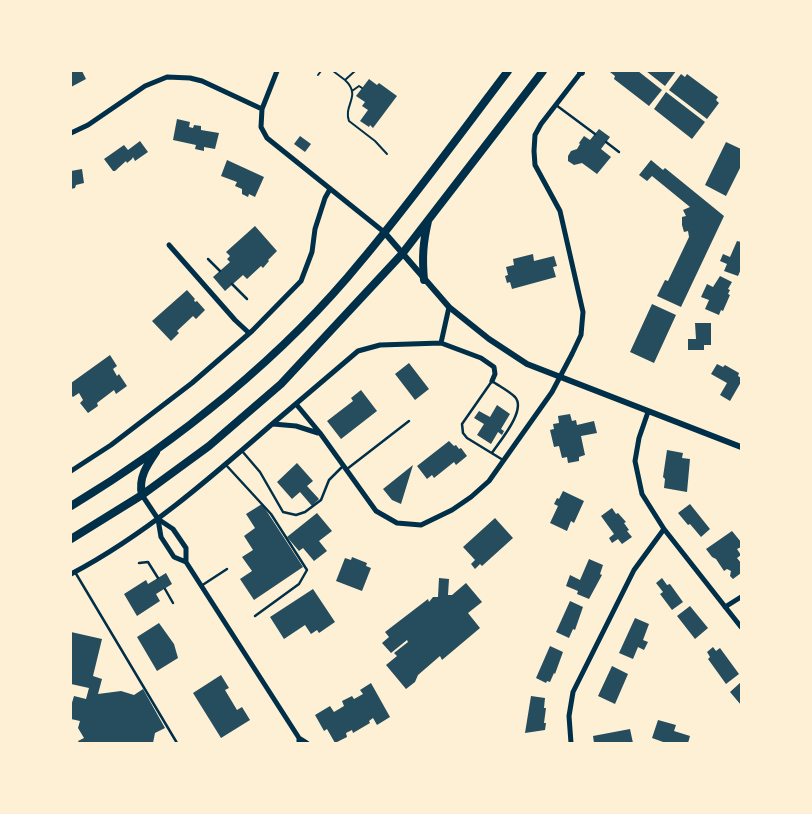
<!DOCTYPE html>
<style>
body{margin:0}
#map{position:relative;width:812px;height:814px;overflow:hidden;background:#fdf0d5;font-family:"DejaVu Sans",sans-serif}
canvas{display:block}
.frame{position:absolute;inset:0;border:72px solid #fdf0d5;pointer-events:none}
</style>
<div id="map">
<canvas width="812" height="814"></canvas>
<div class="frame"></div>
</div>
<script>
const context = document.querySelector('canvas').getContext('2d');
context.lineJoin = 'round';
function fillPath(path, color) { context.fillStyle = color; context.fill(path, 'evenodd'); }
function trace(path, color, width, dash) { context.strokeStyle = color; context.lineWidth = width; context.lineCap = dash ? 'butt' : 'round'; context.setLineDash(dash || []); context.stroke(path); }
const building = new Path2D(`
 M71 71H82L86 79 71 87Z
 M611 71H638L662 90 649 106 614 79 615 76 610 72Z
 M646 71H676L665 86Z
 M681 74 685 77 687 74 718 97 716 100 719 103 707 119 669 90Z
 M369 79 377 85 379 83 397 96 373 128 370 125 369 127 360 121 368 110 362 106 365 102 356 96Z
 M666 92 705 122 692 139 654 109Z
 M177 119 190 122 189 127 193 128 194 125 201 126V130L219 133 215 149 204 147V151L195 149 196 145 173 140Z
 M599 129 610 137 601 149 611 157 597 174 582 163 574 165 568 161V156L571 151 577 149 580 144 579 143 584 136 590 140Z
 M300 136 311 144 305 152 294 144Z
 M140 141 148 152 135 161 133 157 132 159 127 163 126 161 115 171H113L104 159 124 145 128 150Z
 M726 142 741 149V166L726 196 705 185Z
 M227 160 264 177 255 197 249 194 248 197 242 194V189L235 186 237 182 221 176Z
 M651 160 663 170 665 168 724 216 681 307 657 296 665 280 668 281 689 237 688 231 684 232 682 225V217L686 216 683 210 690 207 652 176 647 181 639 175Z
 M82 169 84 183 76 185 75 188 71 189V171Z
 M255 226 277 251 268 260 269 261 263 268 261 266 247 279 243 275 225 291 213 277 230 262 227 259 230 256 226 252Z
 M737 241 741 242V269L738 276 724 271 727 264 720 261 723 254 730 257Z
 M533 254 534 261 554 256 557 266 553 267 556 277 512 289 510 282 507 283 505 276 508 275 506 267 514 265 513 259Z
 M720 276 732 282 728 289 730 290 728 294 730 295 723 311 721 310 719 315 705 309 709 300 701 297 707 284 713 287Z
 M187 290 195 299 194 300 195 302 197 301 205 310 196 319 193 316 177 331 179 333 171 341 152 321Z
 M652 304 676 315 654 363 630 352Z
 M695 323H711V345H704V350H688V339H696Z
 M110 355 117 366 113 369 117 376 119 374 127 386 116 394 114 390 97 403 98 406 88 413 80 403 83 400 79 393 73 397 71 395V383Z
 M409 363 429 389 415 400 395 374Z
 M717 364 723 367 725 365 739 373 738 376 741 378V382L730 401 720 395 727 383 711 374Z
 M361 390 377 411 341 439 327 421 353 401 351 398Z
 M497 405 510 414 501 429 504 431 502 435 498 432 491 444 477 435 484 424 474 418 479 411 490 417Z
 M570 414 572 421 576 420 577 425 594 421 597 433 581 436 585 455 579 457V461L568 463 567 457 562 458 559 446 554 447 550 430 554 429 553 424 559 423 558 416Z
 M449 441 454 446 456 445 459 449 461 448 467 456 456 465 454 462 434 478 432 475 427 479 417 466Z
 M667 450 683 453 682 458 690 459 687 492 664 488 665 479 663 477Z
 M297 463 313 481 307 486 319 499 312 506 300 492 292 499 277 482Z
 M413 465 401 504 392 500 383 489Z
 M563 491 584 501 574 523 571 521 567 531 550 523 558 506 554 504 557 498 559 499Z
 M262 504 303 567 254 600 240 579 252 571 242 557 253 550 244 536 255 528 246 514Z
 M690 504 710 529 701 537 690 524 688 525 678 513Z
 M612 508 616 514 618 513 626 522 624 523 629 530 627 531 632 537 622 544 618 539 612 543 609 538 614 534 601 516Z
 M317 513 332 531 319 541 327 551 314 561 303 548 299 551 287 537Z
 M495 518 513 538 482 566 480 564 475 569 471 564 475 560 463 547Z
 M732 531 741 542V547L737 549 741 555 737 558 741 563V573L733 579 730 576 731 571 727 569 724 571 716 559 712 557 706 549Z
 M352 557 367 563 366 566 371 568 362 591 336 581 345 558 351 560Z
 M589 559 603 565 600 574 602 575 589 599 577 594 578 591 566 586 570 575 580 580Z
 M166 573 172 584 156 594 160 601 137 616 124 594 146 580 148 584Z
 M439 578 449 579 448 595H452L466 583 482 602 468 613 480 628 442 660 440 656 418 675 415 682 406 689 386 665 397 656 394 653 408 642 407 640 391 653 382 643 389 637 385 632 428 599 429 602 433 597H438Z
 M662 578 667 585 670 584 683 602 672 610 660 594 663 592 656 583Z
 M313 589 335 622 319 633 317 630 311 634 305 625 284 639 270 617Z
 M570 601 583 607 575 630 573 629 569 638 556 632Z
 M690 606 708 628 695 639 677 616Z
 M635 618 649 624 643 640 648 642 644 650 638 647 633 659 619 653Z
 M159 623 174 644 178 658 157 671 137 637Z
 M71 632 102 639 93 676 102 679 98 694 121 691 134 695 143 689 165 728 155 733 153 743H79L78 741 84 738 78 728 80 721 71 719V706L74 696 86 699 89 688 71 684Z
 M550 646 563 652 555 674 554 673 550 682 547 681 546 683 536 678Z
 M713 647 716 651 720 648 739 674 726 684 708 659 710 657 707 652Z
 M612 666 628 674 615 704 598 696Z
 M221 675 229 688 225 690 237 710 242 707 250 720 221 738 193 693Z
 M741 682V705L730 692Z
 M371 683 390 717 377 725 373 718 369 721 370 723 353 733 352 730 346 733 347 737 335 743 327 729 324 731 315 715 330 706 334 712 344 706 342 701 352 696 354 699 363 694 360 690Z
 M531 696 545 698 544 708H546L544 723H546L545 730 525 733Z
 M658 720 676 725 674 731 690 736 688 743H666L652 738Z
 M630 729 633 743H594L593 736Z`);
const path = new Path2D(`
 M333 71 345 80 355 71
 M318 75 321 71
 M345 80C362 96 343 105 349 121L375 141 387 154
 M352 91 359 86 362 88`);
const service = new Path2D(`
 M556 105 595 134
 M606 142 619 152
 M208 259 220 271
 M232 284 247 299
 M242 451 260 472 283 512 296 515 305 512 321 500 329 480 343 466
 M492 453C499 442 527 410 515 397 509 391 499 386 492 381L462 424 463 433 467 438 503 460
 M226 465 271 514 307 570 299 584 255 616
 M347 469 409 421
 M139 563 148 562 158 578
 M75 572 177 743
 M201 586 227 569
 M165 589 173 603`);
const minor = new Path2D(`
 M277 71 262 109 261 127 267 138 384 232
 M71 133 88 125 145 86 167 77 190 78 202 81 262 109
 M169 245 235 320 249 333
 M441 343 449 307
 M296 404 320 433 376 511 397 523 421 525 452 510 471 497 489 481 552 392 572 354 581 335 583 312 560 211 535 165 534 151 535 135 541 124 582 71
 M648 412 639 438 635 461 642 494 664 529 741 627
 M273 424 296 426 318 433
 M71 471 111 445 192 383 252 331 301 281 312 252 315 229 325 198 330 189
 M142 495 158 519 173 529 186 548V562
 M158 519 161 537 174 557 186 562 299 738
 M71 574C145 535 208 480 271 425 300 400 329 376 358 351L380 345 441 343 481 358 494 367 495 374 492 381
 M725 607 741 597
 M299 743V738L307 743
 M571 743 569 716 573 692 634 570 664 529`);
const tertiary = new Path2D(`
 M384 232 449 307 489 339 527 364 741 447`);
const trunk = new Path2D(`
 M581 71V72
 M424 280C422 257 423 243 428 221
 M142 495C138 478 147 465 156 452
 M71 506C177 442 284 356 362 260 413 199 460 134 508 71
 M71 539 142 495 209 446 281 384 402 254 543 71`);
fillPath(building, '#264d5e');
trace(path, '#003049', 2);
trace(service, '#003049', 2.5);
trace(minor, '#003049', 5);
trace(tertiary, '#003049', 6);
trace(trunk, '#003049', 8);
</script>
